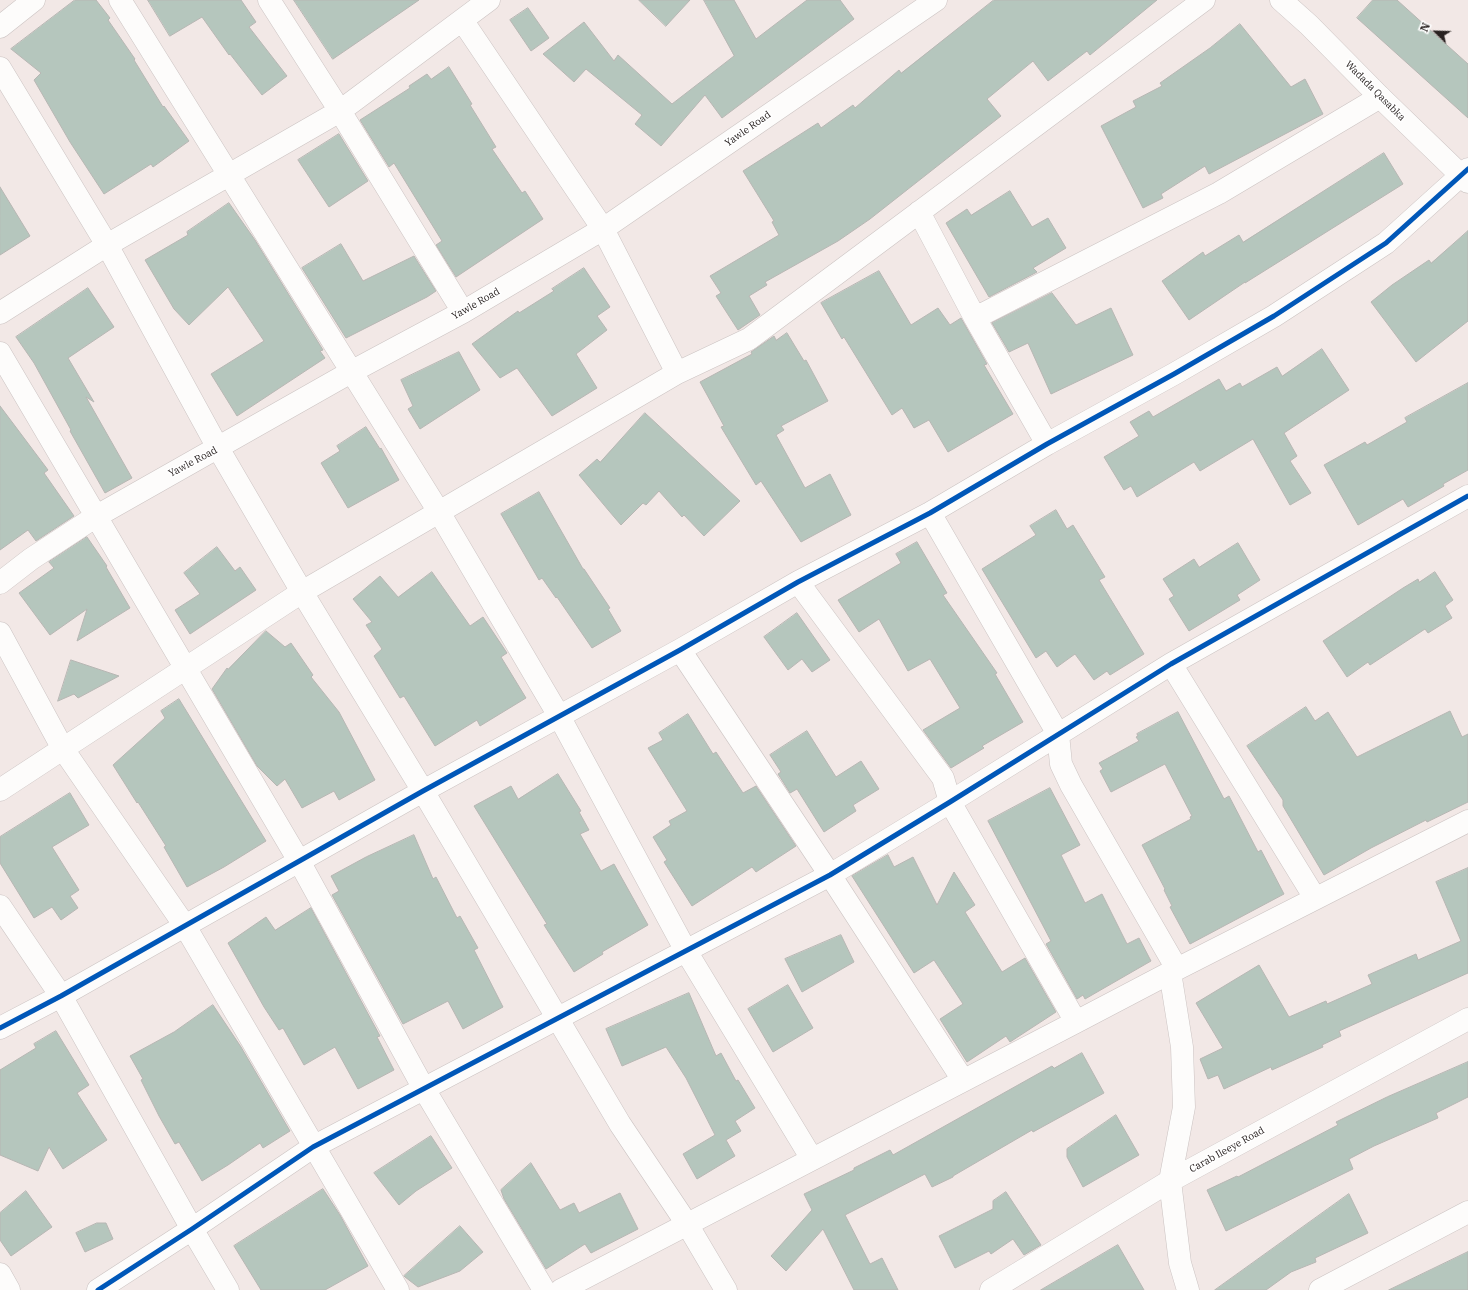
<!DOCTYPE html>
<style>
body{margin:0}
#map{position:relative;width:1468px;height:1290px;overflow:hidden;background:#f2e8e6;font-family:"IBM Plex Serif",serif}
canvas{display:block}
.north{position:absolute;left:1416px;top:12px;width:40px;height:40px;-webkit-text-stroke:3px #fff;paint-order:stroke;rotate:293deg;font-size:11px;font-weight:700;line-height:16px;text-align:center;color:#292221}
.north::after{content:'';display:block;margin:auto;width:14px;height:18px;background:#292221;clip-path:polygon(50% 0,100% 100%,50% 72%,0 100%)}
</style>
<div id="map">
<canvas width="1468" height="1290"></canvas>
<div class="north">N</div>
</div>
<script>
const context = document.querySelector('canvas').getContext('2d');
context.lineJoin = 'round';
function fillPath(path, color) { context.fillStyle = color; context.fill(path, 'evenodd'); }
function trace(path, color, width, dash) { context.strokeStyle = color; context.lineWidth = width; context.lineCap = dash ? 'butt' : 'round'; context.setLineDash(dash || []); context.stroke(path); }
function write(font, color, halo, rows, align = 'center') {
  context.font = font + ' "IBM Plex Serif",serif'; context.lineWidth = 3; context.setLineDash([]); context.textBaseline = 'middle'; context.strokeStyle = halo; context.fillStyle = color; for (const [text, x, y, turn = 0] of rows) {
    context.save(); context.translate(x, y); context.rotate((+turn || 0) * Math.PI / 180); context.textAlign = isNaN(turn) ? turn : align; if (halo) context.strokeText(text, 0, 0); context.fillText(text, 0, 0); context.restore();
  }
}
const building = new Path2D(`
 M75 0H96L110 18 108 20 135 59 134 60 163 107 164 106 189 141 153 167 151 164 104 194 70 142 34 80 41 73 11 49Z
 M148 0H241L256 22 249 27 287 76 262 95 230 54 229 55 202 17 170 36Z
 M294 0H419L333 59Z
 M639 0H690L666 26Z
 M704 0H734L756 39 807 0H840L854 19 722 118 705 95 661 146 635 124 642 115 586 69 574 82 543 54 584 22 614 61 618 55 672 104 734 56Z
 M994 0H1157L1090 55 1087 51 1048 81 1033 61 987 99 1001 116 870 219 838 241 765 282 767 285 749 296 760 315 738 330 716 296 721 293 710 276 779 235 772 222 774 221 743 171 818 123 821 128 853 105 855 108 899 70 901 73Z
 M1373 0H1397L1468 64V118L1357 18Z
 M528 8 549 38 531 51 510 20Z
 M1240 24 1291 87 1305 79 1323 114 1209 174 1205 166 1161 194 1163 198 1143 208 1101 126 1136 107 1133 101 1162 86 1160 83 1210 48Z
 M449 67 472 104 470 105 496 147 492 149 522 193 525 191 543 219 456 277 436 245 442 241 394 163 389 167 360 120 410 88 409 86 427 74 431 79Z
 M339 134 368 181 329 207 298 160Z
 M1384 153 1403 184 1245 283V282L1189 320 1162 281 1203 252 1205 256 1239 235 1243 242Z
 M0 187 30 236 0 255Z
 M1010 191 1032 227 1048 218 1066 248 1033 268 1037 272 989 297 946 223 967 209 971 215Z
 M229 203 255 240 323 350 320 351 325 358 237 416 211 374 264 341 228 287 189 325 174 309 145 260 188 235 187 232Z
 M1468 231V321L1416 362 1371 302 1392 285 1429 260 1431 263Z
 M341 244 363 281 414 256 436 291 427 297 346 338 302 268Z
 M584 268 610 307 597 316 607 330 576 354 597 388 552 416 517 368 500 378 472 344 518 311 519 313 554 291 552 289Z
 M879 271 911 325 938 308 950 325 961 318 987 364 984 365 1013 414 948 452 929 420 914 428 902 408 892 415 844 337 842 339 821 303Z
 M88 288 114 327 68 358 94 402 86 397 132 478 105 493 70 431 71 430 34 363 16 337Z
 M1052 293 1076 325 1111 308 1133 355 1051 394 1028 343 1009 352 992 323Z
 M787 333 804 361 806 360 828 401 781 426 784 430 776 435 805 488 830 474 851 515 801 542 761 481 756 485 721 427 724 426 700 382 752 354 751 352 774 336 776 340Z
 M1322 349 1349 390 1284 433 1297 456 1290 461 1311 493 1290 505 1253 439 1200 471 1194 462 1137 497 1131 486 1124 490 1104 457 1139 436 1130 422 1149 411 1153 417 1219 379 1226 391 1240 383 1242 387 1277 367 1282 376Z
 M459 352 480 390 420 429 408 409 413 406 401 380Z
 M1468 383V470L1443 484 1444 486 1408 507 1403 499 1358 525 1324 465 1365 442 1367 445 1407 422 1405 418Z
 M0 406 48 470 44 473 74 516 36 541 28 530 0 550Z
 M645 413 740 501 704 536 684 515 682 517 659 491 646 505 643 503 621 525 609 511 579 475 597 459 600 462Z
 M366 427 380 449 381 448 399 480 348 508 321 463 340 451 337 446Z
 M539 492 583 569H584L610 608 608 609 621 631 592 648 557 597 556 598 542 578 539 580 501 514Z
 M1056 510 1067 529 1073 525 1105 577 1099 580 1144 654 1110 675 1107 671 1094 680 1075 654 1057 667 1046 651 1036 658 982 569 1036 535 1030 526Z
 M87 537 107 566 106 567 130 608 77 641 87 609 50 635 19 593 54 568 49 562Z
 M917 542 947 593 943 595 997 673 995 674 1023 722 982 746 984 748 951 768 923 730 960 708 930 659 908 671 879 619 859 632 838 600 901 563 896 554Z
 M1238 543 1260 580 1237 595 1240 600 1189 631 1169 599 1174 596 1163 579 1194 559 1199 567Z
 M217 547 235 571 240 567 256 590 190 634 175 610 200 594 184 573Z
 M432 572 470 626 483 617 507 653 501 657 526 698 480 726 477 720 435 746 404 696 400 698 374 656 382 649 366 625 372 622 353 599 380 576 398 597Z
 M1435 572 1453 600 1445 606 1452 618 1428 633 1425 629 1370 665 1368 662 1347 677 1323 641 1403 588 1418 579 1419 582Z
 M797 613 830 660 812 672 802 659 788 670 764 637Z
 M266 631 285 647 291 643 313 675 311 677 339 712 375 780 339 800 334 791 302 808 285 779 277 786 257 766 212 689 227 668 228 669Z
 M71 660 119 676 78 698 74 694 58 701Z
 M179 699 266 841 224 867 187 887 164 847 166 846 138 802 137 803 113 765 165 718 161 711Z
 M1306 707 1315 721 1328 712 1357 757 1450 711 1462 737 1468 734V802L1427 822 1426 820 1371 848 1324 875 1283 806V800L1247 746Z
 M1178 712 1224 799 1229 796 1258 852 1261 850 1284 894 1190 944 1170 907 1172 906 1164 890 1165 889 1142 845 1191 819 1190 817 1192 816 1165 764 1111 792 1100 771 1103 769 1099 763 1139 741 1136 737 1138 736 1137 734Z
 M688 714 713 754 716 752 743 793 756 786 796 846 756 872 752 867 692 906 664 862 667 860 653 837 671 825 669 821 687 811 648 748 663 740 659 733Z
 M807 731 836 777 861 761 879 789 853 805 856 811 824 832 797 789 790 793 778 774 781 772 770 755Z
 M558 774 581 811 579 812 589 830 580 834 601 871 614 864 648 925 602 952 603 954 574 972 544 925 547 924 474 806 511 786 518 799Z
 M1050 788 1080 845 1061 855 1085 903 1102 894 1127 944 1139 938 1151 961 1085 999 1083 995 1077 999 1046 944 1051 941 988 821Z
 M70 793 89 825 52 847 79 890 70 896 78 908 61 920 52 907 34 918 0 863V837Z
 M414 835 433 879 436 877 457 918 460 916 478 948 474 950 503 1007 463 1029 448 1001 403 1024 332 895 339 891 331 876 366 857Z
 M888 855 894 867 913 857 937 905 954 872 975 905 965 912 1002 972 1025 958 1056 1012 1010 1042 1006 1036 967 1062 940 1019 963 1004 934 960 914 973 852 876Z
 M1468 868V973L1339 1031 1341 1036 1322 1045 1323 1047 1272 1070 1271 1067 1224 1089 1218 1075 1208 1079 1200 1059 1223 1048 1196 1003 1259 965 1289 1017 1326 1001 1327 1004 1372 984 1368 975 1416 954 1418 960 1461 941 1436 882Z
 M311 908 380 1036 377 1037 394 1070 358 1089 335 1047 304 1065 283 1028 279 1030 264 1007 228 943 266 917 275 930Z
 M841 935 854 962 802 992 785 959Z
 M788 985 813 1028 773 1052 748 1009Z
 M689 993 716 1056 721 1053 736 1081 738 1080 755 1108 735 1121 741 1131 726 1140 735 1156 697 1179 683 1154 715 1135 686 1078 666 1047 622 1066 606 1029Z
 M213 1005 241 1047 290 1131 263 1148 260 1143 228 1165 202 1181 179 1142 175 1144 159 1116 141 1080 143 1079 130 1056 174 1032Z
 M56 1031 89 1085 77 1093 107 1140 63 1169 49 1147 38 1171 0 1155V1070L36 1048 34 1044Z
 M1082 1053 1104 1093 1033 1132 1032 1130 953 1176V1177L932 1187 925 1174 845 1215 870 1264 882 1258 898 1290H854L823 1229 786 1271 771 1256 812 1210 804 1194 854 1170V1168L890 1150 893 1155 1052 1066 1054 1068Z
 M1468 1062V1097L1436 1113 1438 1118 1374 1146 1349 1159 1353 1169 1226 1231 1207 1190 1237 1176 1238 1177 1338 1125 1336 1122 1387 1097Z
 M1116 1115 1139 1155 1083 1187 1067 1157V1149Z
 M431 1136 452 1168 416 1191 399 1205 374 1173Z
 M531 1163 560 1210 574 1203 579 1213 620 1193 638 1229 591 1253 585 1244 546 1269 504 1199 501 1190Z
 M323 1189 340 1215 368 1266 325 1290H261L234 1246Z
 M26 1191 52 1227 11 1256 0 1240V1213Z
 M1006 1192 1041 1245 1024 1255 1013 1239 991 1254 989 1251 955 1268 939 1236 993 1209V1201Z
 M1349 1194 1368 1233 1315 1258 1316 1262 1291 1272 1266 1290H1215Z
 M97 1223H106L113 1239 85 1252 76 1233Z
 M460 1226 483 1252 460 1271 418 1287 405 1277 404 1276Z
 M1118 1245 1144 1290H1041Z
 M1468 1252V1290H1389Z`);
const street = new Path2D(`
 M120 0 439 512 559 716 686 951 812 1159
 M269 0 340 111 463 312
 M462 20 603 229 677 373
 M0 27 34 0
 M0 68 107 245 218 448 302 592 423 791 620 1124 687 1224 726 1290
 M919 212 975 318 1047 444
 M0 313 107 245 340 111 489 0
 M975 318 1219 193 1380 97
 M0 353 299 861 424 1089 544 1290
 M930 513 1058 734 1061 764 1071 785 1177 969
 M798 582 943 778 950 802 1076 1022
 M0 583 31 559 95 517 351 372 463 312 603 229 936 0
 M0 633 63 749 185 926 398 1290
 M680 650 830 875 963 1080
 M1171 664 1315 898
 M0 790 302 592 677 373 749 339 1204 0
 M0 906 61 996 192 1229 228 1290
 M1170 972 1182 1047 1184 1107 1170 1181 1180 1263 1188 1290
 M0 1028 61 996 423 791 680 650 798 582 930 513 1047 444 1174 374 1274 316 1386 243 1468 169
 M0 1274 9 1290
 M98 1290 192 1229 313 1147 830 875 950 802 1171 664 1468 496
 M561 1290 1076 1022 1177 969 1468 821
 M991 1290 1170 1181 1468 1019
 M1320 1290 1468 1212`);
const secondary = new Path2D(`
 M1281 0 1309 25 1380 97 1468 182`);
const cycleway = new Path2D(`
 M0 1028 61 996 423 791 680 650 798 582 930 513 1047 444 1174 374 1274 316 1386 243 1468 169
 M98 1290 192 1229 313 1147 830 875 950 802 1171 664 1468 496`);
const streetNames = [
 ["Wadada Qasabka",1375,91,45],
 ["Yawle Road",748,129,-35],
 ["Yawle Road",476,304,-30],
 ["Yawle Road",193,462,-28],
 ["Carab Ileeye Road",1227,1150,-29]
];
fillPath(building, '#b5c6bd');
trace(building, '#b7b6b3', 1);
trace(street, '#cbc3c2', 23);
trace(secondary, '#cbc3c2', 23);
trace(street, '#fdfcfb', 22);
trace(secondary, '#fdfcfb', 22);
trace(cycleway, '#0057b8', 5);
write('10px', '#292221', '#fff', streetNames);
</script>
